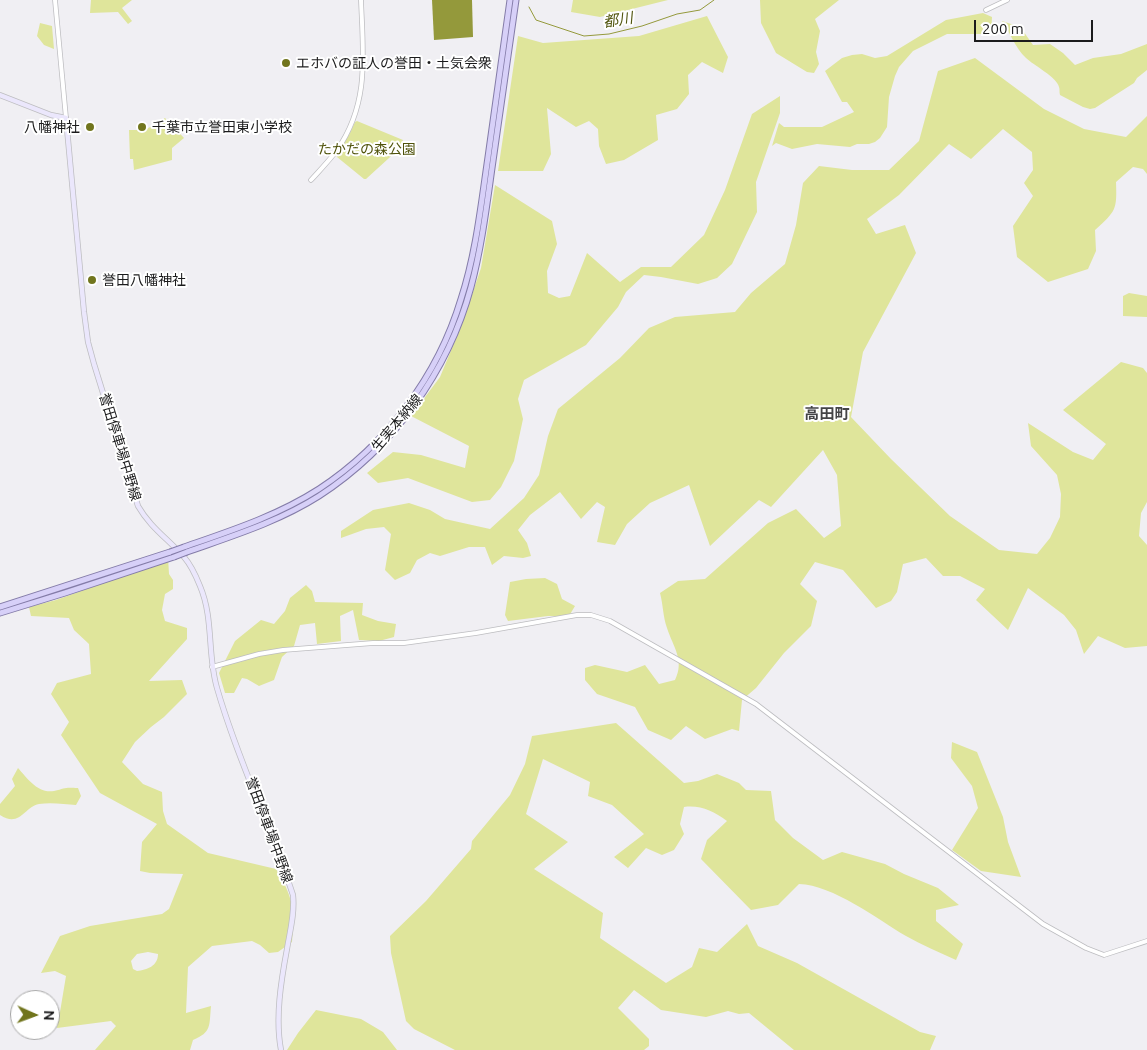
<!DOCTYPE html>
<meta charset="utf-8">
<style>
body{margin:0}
#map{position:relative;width:1147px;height:1050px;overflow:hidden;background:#f0eff3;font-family:Ubuntu,sans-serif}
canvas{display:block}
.north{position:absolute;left:10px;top:990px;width:50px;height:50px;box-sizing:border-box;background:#fff;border:1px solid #a4a4a4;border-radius:50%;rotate:92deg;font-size:14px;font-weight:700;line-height:20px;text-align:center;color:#1b1b1c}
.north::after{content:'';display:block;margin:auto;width:18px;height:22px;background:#71751d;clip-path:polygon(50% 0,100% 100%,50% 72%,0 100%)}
.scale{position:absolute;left:974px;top:20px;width:119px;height:22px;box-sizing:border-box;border:2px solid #1b1b1c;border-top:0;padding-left:6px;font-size:15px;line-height:18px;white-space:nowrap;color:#1b1b1c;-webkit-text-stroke:4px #fff;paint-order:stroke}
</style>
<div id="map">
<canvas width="1147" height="1050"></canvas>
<div class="north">N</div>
<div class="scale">200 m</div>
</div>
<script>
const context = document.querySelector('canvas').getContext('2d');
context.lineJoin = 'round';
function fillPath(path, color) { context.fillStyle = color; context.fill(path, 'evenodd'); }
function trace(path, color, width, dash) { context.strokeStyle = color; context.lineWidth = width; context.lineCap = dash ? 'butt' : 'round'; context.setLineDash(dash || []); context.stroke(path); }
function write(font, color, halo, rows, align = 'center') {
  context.font = font + ' Ubuntu,"Noto Sans JP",sans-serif'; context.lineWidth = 4; context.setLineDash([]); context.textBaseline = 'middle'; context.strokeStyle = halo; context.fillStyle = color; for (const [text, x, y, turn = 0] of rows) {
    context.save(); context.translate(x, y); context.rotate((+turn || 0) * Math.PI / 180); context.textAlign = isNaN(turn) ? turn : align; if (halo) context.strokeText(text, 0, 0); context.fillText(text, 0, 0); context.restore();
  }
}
const green = new Path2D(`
 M91 0H132L122 8 132 21 128 24 118 12 90 13Z
 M573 0H668L600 17 571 12Z
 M760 0H839L815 19 820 31 816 52 819 64 814 73 807 72 776 53 761 23Z
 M983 13 992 17 991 34H947L913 51 899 67 895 76 889 97 887 127 880 138 875 142 869 144H857L850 147 817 144 792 149 776 143 772 146 779 123 784 127H822L854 112 847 102H842L825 71 842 58 852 55 862 54 875 58 887 56 946 20Z
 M707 16 728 57 723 73 702 62 688 75 689 94 677 109 656 115 658 140 624 160 606 164 599 146 598 129 589 121 576 127 547 108 551 154 543 171H498L518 36 543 43 639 36Z
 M1002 21 1014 25H1019L1033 45 1050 44 1063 53 1075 65 1093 58 1121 54 1147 44V70L1137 78 1134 83 1095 108 1090 109 1083 107 1060 95C1059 92 1060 89 1059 87 1057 77 1033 65 1026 58 1015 48 1010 32 1002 21Z
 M40 23 52 26 54 49 44 45 37 36Z
 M975 58 1044 109 1084 129 1126 137 1147 116V174L1143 169 1133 167 1116 182C1117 210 1116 211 1095 230L1096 251 1088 269 1048 282 1017 257 1013 226 1033 196 1024 183 1033 170 1032 152 1003 129 971 159 949 144 899 195 867 219 876 234 905 225 916 253 863 352 851 417 891 459 950 516 999 550 1037 554 1050 538 1060 517 1061 494 1057 475 1031 446 1028 423 1073 452 1093 460 1106 444 1063 410 1121 362 1143 368 1147 373V502L1141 513 1139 536 1147 545V646L1125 648 1098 636 1084 654 1076 630 1064 615 1028 588 1008 630 976 600 985 589 960 576H943L926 558 903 564 897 592 891 601 876 608 843 570 815 562 800 584 817 601 811 626 784 653 756 688 742 700 739 731 732 729 705 739 686 726 671 740 648 730 635 707 597 694 585 680V668L595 665 627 672 645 665 659 684 675 680C685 660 673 647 667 628 663 617 663 604 660 593L678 581 705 579 768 523 796 509 824 538 841 526 837 475 823 450 771 507 759 500 710 546 689 485 650 503 627 524 615 545 597 542 605 507 597 502 581 519 560 492 530 515 518 530 527 543 531 556 523 558 504 556 492 565 485 547H469L440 556 430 553 417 560 410 573 395 580 385 570 391 534 384 527 366 529 341 538V531L373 510 409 503 430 510 445 519 490 529 524 498 539 475 548 436 558 409 620 358 649 328 675 317 735 312 751 293 785 264 796 225 803 183 819 166 852 170H889L919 141 938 71Z
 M780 96V113L756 182 757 212 732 264 717 278 698 284 661 277 644 275 626 292 618 307 586 345 524 380 518 399 523 419 514 461 501 487 490 500 472 502 408 478 378 483 367 473 393 452 421 455 465 468 469 446 411 416 440 377 462 324 481 268 495 185 552 221 557 244 547 271 548 293 559 298 570 296 587 253 620 282 641 267H671L704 235 725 190 752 114Z
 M165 118 184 138 172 148V160L134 170 133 159H130L129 130H145Z
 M357 121 403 140 400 148 366 179H364L337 157 336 154 349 135 355 122Z
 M1129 293 1147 296V317L1123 316V296Z
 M161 554 168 557 169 574 173 580V589L165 594 162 610 165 621 187 628V639L149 681 182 680 187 694 164 717 151 727 135 742 122 762 143 784 162 792 163 811 167 824 208 853 276 869C293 897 295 909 292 942L278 952 269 953 260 945 252 941 212 946 188 967 186 1013 211 1006C209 1026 212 1032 193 1040L190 1050H95L116 1026 111 1021 57 1028 58 1013 60 1012 66 976 55 971 41 973 60 936 90 926 162 914 169 909 183 874 150 873 140 871 142 842 157 824 100 793 61 735 69 722 51 694 57 683 91 674 89 644 74 630 69 618 31 616 29 607 56 600 134 572 145 560ZM148 952 158 954C158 966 147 970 137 971L133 969 131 961 137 954Z
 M545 578 557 584 562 599 575 606 569 616H548L508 621 505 615 510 582 526 579Z
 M306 585 312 591 315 602 363 603 362 615 378 621 396 624 394 637 379 641 359 640 353 610 340 616 341 641 317 644 315 623 300 625 294 646 282 657 274 680 259 686 247 679 242 678 234 693H225L219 673 235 641 261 620 274 624 285 611 290 598Z
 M616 723 684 783 698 781 717 774 739 783 746 790 771 791 775 820 793 838 823 860 842 852 885 864 904 874 938 888 959 905 936 910V921L963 944 956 960C939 952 922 945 906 936 877 919 833 885 799 884L778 905 751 910 701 859 707 840 727 821C713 811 701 805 684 807L680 824 684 834 674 850 662 855 646 848 628 868 614 857 644 834 612 805 588 796 590 782 543 759 526 814 568 842 534 869 603 913 600 938 666 983 692 967 699 948 717 952 747 924 758 946 797 963 920 1032 936 1036 930 1050H794L749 1013 739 1014 728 1011 706 1017 661 1010 634 990 618 1008 649 1039V1046L644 1050H455L414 1029 406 1021 391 953 390 936 426 901 471 849 472 841 510 795 525 764 532 736Z
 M952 742 977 752 1003 817 1008 842 1021 877 981 871 952 850 978 808 972 786 951 758Z
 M18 768C27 778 38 794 54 791 66 788 64 787 78 788L81 796 76 805C65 804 50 802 39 804 24 807 20 828 0 815V804L15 786 12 779Z
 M316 1010 361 1019 383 1032 397 1050H287L298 1033Z`);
const water = new Path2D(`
 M432 0H472L473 37 434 40Z`);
const stream = new Path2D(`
 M529 7 536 20 584 36 609 34 642 26 677 14 700 10 714 0`);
const tertiary = new Path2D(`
 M55 0 66 118
 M986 10 1007 0
 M311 180C320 170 329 161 337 150 370 103 363 54 361 0
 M212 667 259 654 283 650 373 643H404L476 633 577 615H591L610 621 756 704 1043 924 1086 948 1104 955 1147 941`);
const secondary = new Path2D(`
 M0 95 51 115 66 118 84 312 88 342 94 364 138 506C150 527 168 539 184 557 191 565 196 576 200 586 214 619 207 654 217 688 237 758 270 825 293 895 295 913 290 931 287 949 281 981 275 1018 281 1050`);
const primary = new Path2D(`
 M184 547C230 531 277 516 319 489 386 445 438 376 461 299 476 253 481 205 488 157 495 105 503 52 510 0
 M187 552C232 536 278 522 319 496 393 448 448 372 471 287 482 246 487 203 493 161 501 107 508 54 516 0
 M0 607 170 552
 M0 613 65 593 174 557`);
const primaryBridge = new Path2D(`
 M170 552 184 547
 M174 557 187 552`);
const markers = [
 [286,63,5,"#71751d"],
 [90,127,5,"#71751d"],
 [142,127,5,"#71751d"],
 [92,280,5,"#71751d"]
];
const poiNames = [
 ["エホバの証人の誉田・土気会衆",296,63],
 ["八幡神社",80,127,"right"],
 ["千葉市立誉田東小学校",152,127],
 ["誉田八幡神社",102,280]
];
const parkNames = [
 ["たかだの森公園",367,149]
];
const streetNames = [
 ["生実本納線",397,423,-50],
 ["誉田停車場中野線",120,447,73],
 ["誉田停車場中野線",269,830,70]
];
const waterNames = [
 ["都川",618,20,-9]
];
const neighbourhoodNames = [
 ["高田町",827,414]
];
fillPath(green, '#dfe59b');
fillPath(water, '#94993b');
trace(stream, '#94993b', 1);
trace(tertiary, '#bdbdc0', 5.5);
trace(secondary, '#bdbdc0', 6);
trace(primary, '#847ca8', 7);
trace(tertiary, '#fff', 4);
trace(secondary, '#ebe7fc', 4.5);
trace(primary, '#d7d0f8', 5);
trace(primaryBridge, '#847ca8', 7, []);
trace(primaryBridge, '#d7d0f8', 5);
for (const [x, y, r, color] of markers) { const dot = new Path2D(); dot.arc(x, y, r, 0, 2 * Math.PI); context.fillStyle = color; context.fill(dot); trace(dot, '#fff', 2); }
write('14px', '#1b1b1c', '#fff', poiNames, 'left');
write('14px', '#50530b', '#fff', parkNames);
write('14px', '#1b1b1c', '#fff', streetNames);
write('italic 15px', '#535711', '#fff', waterNames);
write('bold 15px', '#444446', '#fff', neighbourhoodNames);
</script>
